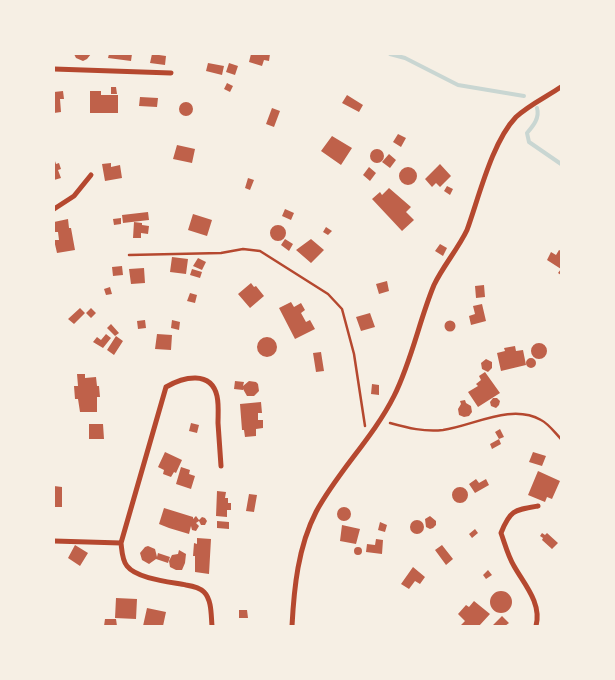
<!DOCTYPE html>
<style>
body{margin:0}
#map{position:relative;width:615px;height:680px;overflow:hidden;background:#f6efe4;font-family:"Source Sans 3",sans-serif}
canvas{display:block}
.frame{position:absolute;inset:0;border:55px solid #f6efe4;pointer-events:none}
</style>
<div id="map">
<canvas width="615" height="680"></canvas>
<div class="frame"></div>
</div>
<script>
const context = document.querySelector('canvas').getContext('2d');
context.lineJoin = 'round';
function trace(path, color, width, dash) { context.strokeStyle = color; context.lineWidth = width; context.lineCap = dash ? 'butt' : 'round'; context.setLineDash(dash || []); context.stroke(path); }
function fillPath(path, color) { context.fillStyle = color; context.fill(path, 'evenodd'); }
const stream = new Path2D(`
 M390 54 405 58 458 85 524 96
 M537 108C540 118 533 126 527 133L529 142 561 164`);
const building = new Path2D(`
 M74 54H91L87 59 83 61 76 58Z
 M109 54H132L131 61 108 58Z
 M152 54 166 56 165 65 150 63Z
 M251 54H270L269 61 264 60 262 66 249 62Z
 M208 63 224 66 222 75 206 71Z
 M229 63 238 66 235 75 226 72Z
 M227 83 233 86 230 92 224 89Z
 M111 87H116L117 94H111Z
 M63 91 64 99H60L61 112 54 113V92Z
 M90 91H101V95H118V113H90Z
 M347 95 363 105 359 112 342 103Z
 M140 97 158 98 157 107 139 106Z
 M179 109a7 7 0 1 1 14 0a7 7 0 1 1-14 0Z
 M272 108 280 111 274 127 266 124Z
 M398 134 406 138 401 147 393 142Z
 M332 136 352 148 341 165 321 151Z
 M177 145 195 149 192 163 173 159Z
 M370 156a7 7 0 1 1 14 0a7 7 0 1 1-14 0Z
 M389 154 396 160 390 168 382 162Z
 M54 158 56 164 59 163 61 169 58 170 61 178 54 180Z
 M111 163V167L120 165 122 178 105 181 102 164Z
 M440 164 451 176 440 187 436 183 432 187 425 179Z
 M399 176a9 9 0 1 1 18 0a9 9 0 1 1-18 0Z
 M369 167 376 173 370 181 363 175Z
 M248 178 254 180 250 190 245 188Z
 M447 186 453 189 450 195 444 191Z
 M389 188 411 207 406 212 414 220 402 231 372 199 380 192 382 195Z
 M285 209 294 213 291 220 282 216Z
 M148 212 149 220 123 223 122 215Z
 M193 214 212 220 207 236 188 230Z
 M121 218V224L114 225 113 219Z
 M68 219 69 228H71L75 250 57 253 54 240H59L58 232H54V222Z
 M134 222 142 223V225L149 226 148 234 141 233V238H133Z
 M270 233a8 8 0 1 1 16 0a8 8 0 1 1-16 0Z
 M326 227 332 231 328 235 323 232Z
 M285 239 293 244 289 251 281 245Z
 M311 239 324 250 311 263 296 250Z
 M440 244 447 248 443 256 435 251Z
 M559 250 561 251V275L558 273 561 269 547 260 551 252 556 255Z
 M172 257 188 259 186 274 170 272Z
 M198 258 206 262 202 270 193 266Z
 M122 266 123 275 113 276 112 267Z
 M144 268 145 283 131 284 129 269Z
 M192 269 202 272 200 278 190 275Z
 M387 281 389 291 379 294 376 284Z
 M251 283 254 287 256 286 264 296 250 308 238 294Z
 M484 285 485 297 476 298 475 286Z
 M110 287 112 294 106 295 104 289Z
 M190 293 197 295 195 303 187 301Z
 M291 302 294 307 301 303 305 310 301 313 306 322 310 320 315 329 295 339 279 308Z
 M482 304 486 321 471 325 469 316 475 314 473 306Z
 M80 308 85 313 74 324 68 319Z
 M91 308 96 313 91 318 86 313Z
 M370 313 375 327 361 331 356 317Z
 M145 320 146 328 138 329 137 321Z
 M172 320 180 322 179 330 171 328Z
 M444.5 326a5.5 5.5 0 1 1 11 0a5.5 5.5 0 1 1-11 0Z
 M111 324 119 333 115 336 107 328Z
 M106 334 111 338 103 348 93 342 97 337 101 340Z
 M157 334 172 335 171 350 155 349Z
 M116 336 123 341 114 355 107 350Z
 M257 347a10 10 0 1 1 20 0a10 10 0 1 1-20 0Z
 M531 351a8 8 0 1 1 16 0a8 8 0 1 1-16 0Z
 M515 346 516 351 523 350 526 365 501 371 497 353 505 351 504 348Z
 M321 352 324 371 316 372 313 353Z
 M526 363a5 5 0 1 1 10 0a5 5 0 1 1-10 0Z
 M486 359 492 362V368L488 372 482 369 481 363Z
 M485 372 500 393 478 407 468 392 478 386 476 384 481 380 479 376Z
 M77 374H85V378L96 377 97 386H99L100 397H97V412H80L78 399H75L74 386H78Z
 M235 381 244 382 243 386 249 381 256 382 258 384 259 391 254 396H247L243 389V390L234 389Z
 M372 384 379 385V395L371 394Z
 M493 398H497L500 401 499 405 496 408 491 406 490 402Z
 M465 400 466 403 471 406 472 412 469 416 464 417 459 415 458 409 461 404 460 401Z
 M261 402 262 413H258V420H263V428L256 429V436L245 437 244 430H242L240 404Z
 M191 423 199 425 197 433 189 431Z
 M89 424H103L104 439H89Z
 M500 429 504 437 499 439 495 432Z
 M499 439 501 444 492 449 490 444Z
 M165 452 182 460 176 473 174 472 171 477 163 474 164 470 158 467Z
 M533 452 546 456 542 466 529 462Z
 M181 467 190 470 189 474 195 476 191 489 176 484Z
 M538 471 560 481 552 499 547 497 545 502 528 495Z
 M476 479 479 483 486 479 489 485 475 493 469 484Z
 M54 486 62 487V507H54Z
 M452 495a8 8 0 1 1 16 0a8 8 0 1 1-16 0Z
 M217 491 226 492 225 498H228V503H231V510H227V517L216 516Z
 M249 494 257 495 254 512 246 511Z
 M337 514a7 7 0 1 1 14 0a7 7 0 1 1-14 0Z
 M164 508 193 517V519L196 516 199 520 202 517 205 518 207 521 205 525H201L199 521 196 523 199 526 196 531 192 530 191 526 189 534 169 528 159 524Z
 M430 516 436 521V525L433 528 430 529 426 527 425 519Z
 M410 527a7 7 0 1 1 14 0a7 7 0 1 1-14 0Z
 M217 521 229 522V529L217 528Z
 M380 522 387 525 385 532 378 530Z
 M342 525 360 529 356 544 340 541Z
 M475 529 478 533 472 538 469 534Z
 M542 533 545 535 547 533 558 543 552 549 542 540 543 538 540 536Z
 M197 538 211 539 209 574 195 572V556H193L194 543 197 544Z
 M376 539 383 540 382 554 366 552 367 544 375 545Z
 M75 545 88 553 80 566 68 558Z
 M442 545 453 559 446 565 435 550Z
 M148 546 155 549 157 557 158 553 170 557 168 563 156 559 149 564 142 560 140 553 145 547Z
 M354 551a4 4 0 1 1 8 0a4 4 0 1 1-8 0Z
 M179 550 186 554 185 563 182 570H176L170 567 169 561 172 555 178 554Z
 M413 567 425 577 420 584 415 581 409 589 401 584Z
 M488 570 492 575 486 579 483 575Z
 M490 602a11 11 0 1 1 22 0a11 11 0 1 1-22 0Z
 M116 598 137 599 136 619 115 618Z
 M474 601 490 614 479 626H460L465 621 458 614 466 605 469 607Z
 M147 608 166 612 163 626H143Z
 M239 610H247L248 618H239Z
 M502 616 509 623 505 626H492Z
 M105 619H116L117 626H104Z`);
const path = new Path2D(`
 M129 255 221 253 243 249 260 251 328 294 342 309 354 354 365 426
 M390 423C408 428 424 432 443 430 473 426 511 403 541 420 549 424 555 433 561 439`);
const minor = new Path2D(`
 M54 69 171 73
 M54 209 74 196 91 175
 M54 541 121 543
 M212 626C211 616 212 600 204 592 200 588 192 586 186 585 171 582 137 579 127 566 122 560 122 551 121 543L166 387C183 377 211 370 217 396 219 405 218 415 218 423 219 438 220 452 221 466
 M292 626C294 588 298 547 316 512 338 471 373 438 394 396 412 360 419 321 434 285 443 266 458 249 467 230 479 197 492 142 516 117 529 105 546 97 561 87
 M536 626C542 603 524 584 514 566 508 556 505 544 501 533 510 510 514 510 538 506`);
trace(stream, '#c9d6d2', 4);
fillPath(building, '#bf614a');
trace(path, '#b5482f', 2.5);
trace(minor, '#b5482f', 5);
</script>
